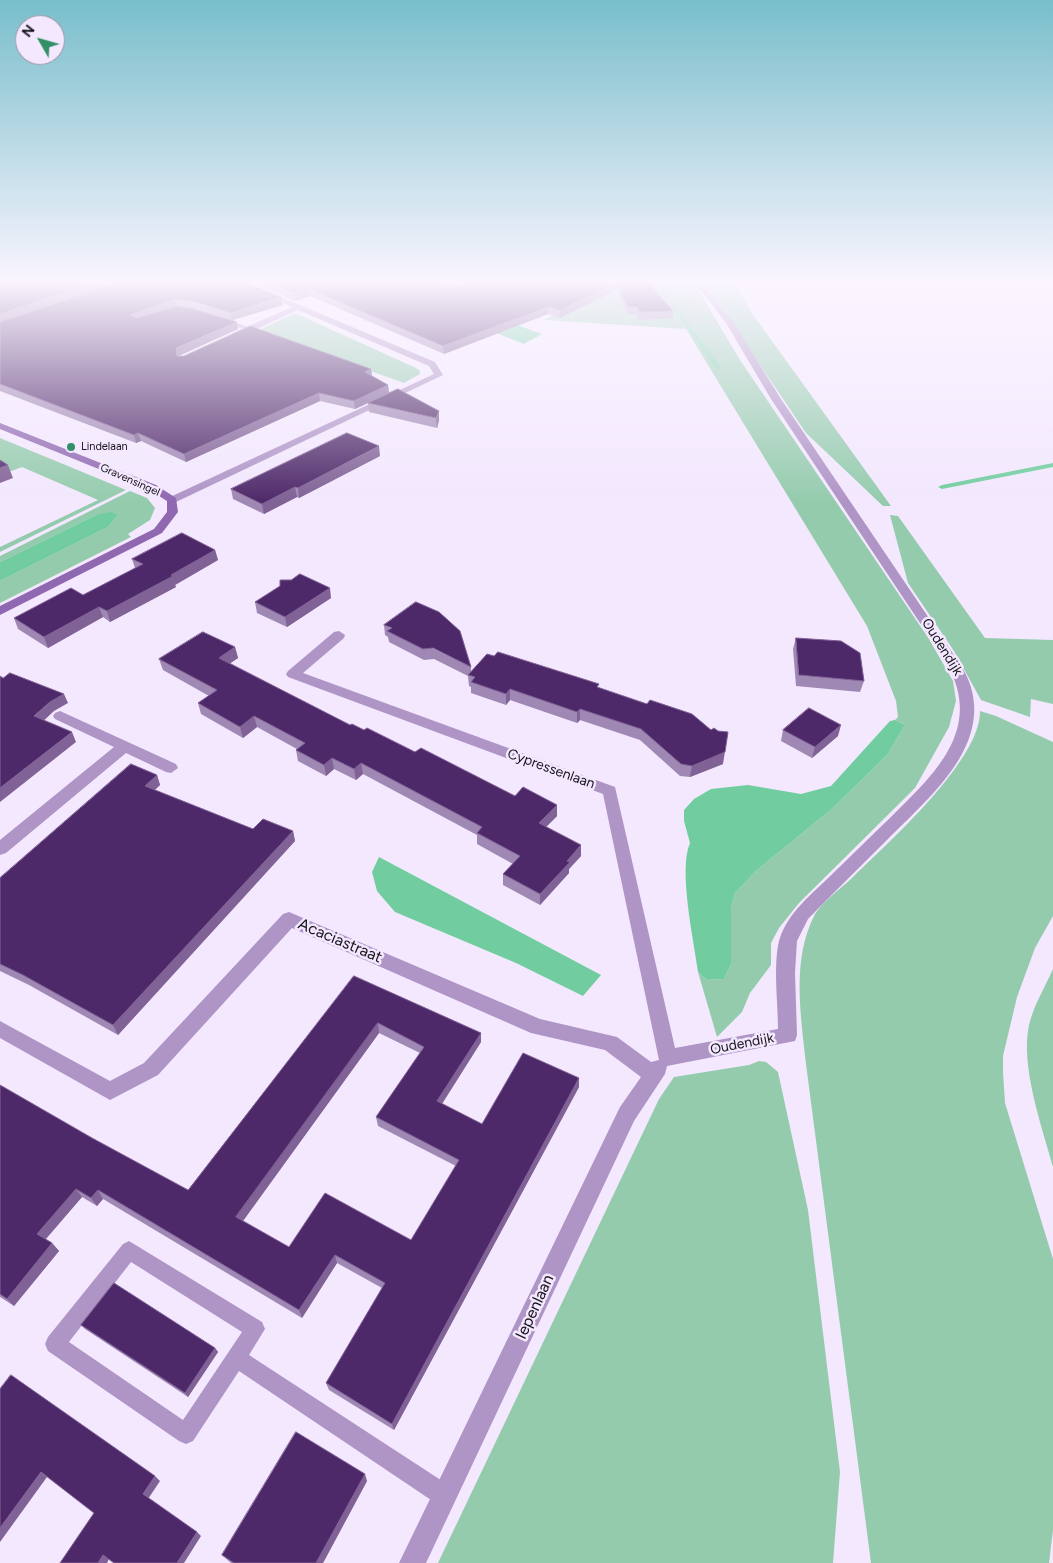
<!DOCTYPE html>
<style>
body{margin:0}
#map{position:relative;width:1053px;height:1563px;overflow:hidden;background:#f3e8fe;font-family:Figtree,sans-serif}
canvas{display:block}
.north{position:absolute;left:15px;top:15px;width:50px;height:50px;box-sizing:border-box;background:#f3e8fe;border:1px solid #9b93a3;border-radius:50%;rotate:308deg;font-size:14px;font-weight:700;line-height:20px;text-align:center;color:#17141b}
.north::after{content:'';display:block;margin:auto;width:18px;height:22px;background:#328f66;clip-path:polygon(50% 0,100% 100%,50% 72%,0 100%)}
</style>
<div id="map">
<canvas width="1053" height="1563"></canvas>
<div class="north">N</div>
</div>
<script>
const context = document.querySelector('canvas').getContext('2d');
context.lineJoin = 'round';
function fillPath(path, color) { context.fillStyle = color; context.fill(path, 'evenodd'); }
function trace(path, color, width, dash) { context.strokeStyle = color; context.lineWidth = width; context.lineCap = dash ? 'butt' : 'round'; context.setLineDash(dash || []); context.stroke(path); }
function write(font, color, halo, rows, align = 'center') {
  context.font = font + ' Figtree,sans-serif'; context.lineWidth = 5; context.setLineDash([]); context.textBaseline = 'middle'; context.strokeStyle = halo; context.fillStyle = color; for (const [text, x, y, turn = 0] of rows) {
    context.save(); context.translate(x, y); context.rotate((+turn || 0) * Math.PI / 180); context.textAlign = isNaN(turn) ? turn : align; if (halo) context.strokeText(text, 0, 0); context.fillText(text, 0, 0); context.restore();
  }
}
const green = new Path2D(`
 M608 283H691L699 291 740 360 929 639 953 681 956 701 949 727 915 788 799 903 779 928 771 943V965L750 993 742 1012 717 1037 698 972 707 980 724 979 731 964V908L735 893 757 870 833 808 887 755 905 725 895 720 898 717 896 701 867 626 686 329 544 320Z
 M705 283H734L754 316 891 506H883L806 433Z
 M295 313 416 368 420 371V374L404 383 286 341 185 365Z
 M0 438 126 490 0 552V547L98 500 22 467 6 473 0 469Z
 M130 491 147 498 155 508 150 520 128 534 131 537 0 603V581L108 527 118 515H96L0 562V556Z
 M890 515 898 516 985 638 1053 640V704L1031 699 1030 717 981 700 954 651 908 583Z
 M980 711 996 716 1053 742V916L1035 948 1017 997 1003 1056V1072L1005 1103 1053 1259V1530L1049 1563H871L806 1064C801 1015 791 960 815 914 823 901 842 888 853 877 888 843 981 760 980 711Z
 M1053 969V1167C1042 1127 1020 1066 1029 1025 1033 1007 1045 987 1053 969Z
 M759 1061 766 1062 778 1072 808 1210 840 1472 833 1563H438L659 1099 674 1077 749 1065Z`);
const water = new Path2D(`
 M369 283 444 298 542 334 524 344Z
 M111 512 118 515 108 527 0 581V562L96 515Z
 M895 720 905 725 887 755 833 808 757 870 735 893 731 908V964L724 979 707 980 698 972C694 941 678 870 690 843L684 821V810L694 799 711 789 748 785 801 794 831 786 890 721Z
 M379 857 601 975 583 996 516 963 395 912 377 891 372 872Z`);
const stream = new Path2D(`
 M655 283H660L721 368 720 369H716Z
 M1053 463V467L942 489 938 487 942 485Z`);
const lane = new Path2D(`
 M221 318 252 328 253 329 250 331 219 321 218 320Z
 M129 1241 262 1322 265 1329 249 1355 453 1488 456 1496 453 1504 445 1507 437 1504 239 1371 193 1441 186 1444 179 1441 48 1351 45 1344 48 1337 123 1244ZM131 1262 242 1332 183 1420 69 1342Z`);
const street = new Path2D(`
 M238 283H248L435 362 443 375 176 502H168V498L434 374 429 366 298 310 239 337H233V333L292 307Z
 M695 283H703L734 323 781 399 962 667C1003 737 932 795 887 840 861 866 834 892 808 919L797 941 795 973 797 1035 795 1041 667 1066 665 1074 634 1121 426 1563H399L620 1107 641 1077 605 1050 531 1033 292 928 158 1075 110 1100 0 1038V1021L110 1081 144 1063 283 914 289 912 540 1019 617 1037 651 1062 659 1060 603 794 288 677 286 674 288 671 334 632 339 631 345 635 344 638 303 673 615 787 675 1048 778 1029C778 1003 773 966 779 941 786 916 807 898 825 881 848 859 870 837 893 815 939 770 985 725 944 659L771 399 726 323Z
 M60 711 176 764 178 768 171 773 166 772 126 753 6 853 0 855V840L114 747 55 719 53 716 55 713Z`);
const secondary = new Path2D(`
 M0 423 156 485 176 498 178 512 162 533 0 615V606L154 529 167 512V501L148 489 0 429Z`);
const wall = new Path2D(`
 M0 283 283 305 233 320 237 322 238 329 179 356 371 369 372 376 388 385 389 393 398 389 439 420 437 428 369 412 368 403 355 409 320 401 186 462 141 441 136 443 0 391ZM193 308 198 309 231 320Z
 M253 283H461L450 288H452L464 283H649L673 311V318L639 320 637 314H628L616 290 560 318 548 314 444 354 310 296 295 301Z
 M380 456 299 498 297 497 264 514 233 499 231 489Z
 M215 550 218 560 175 585 176 587 110 622 103 617 48 648 18 629 14 618 83 595 135 568 132 559Z
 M331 598 287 627 257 613 255 602Z
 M384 625 471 667V672L599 688 723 764 690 777 680 776 640 740 580 720 577 723 510 700 506 705 471 693V687L469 686 468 676 434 659 424 660 389 642 388 637 385 635Z
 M796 638 864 681 860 692 796 686 793 649Z
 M235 647 238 658 230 663 350 725 364 730 515 796 557 816 546 827 581 856 569 869V873L540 905 503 885V874L513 864 477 844V835L363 774 356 780 334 769 326 776 298 761 296 750 297 749 257 727 243 738 201 714 198 703 209 696 163 670 159 659Z
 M783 730 838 736 812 758 781 741Z
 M157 775 160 785 155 790 253 829 293 831 295 841 118 1035 29 985 0 971V878Z
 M354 976 481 1033V1042L442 1104 482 1124 579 1078V1087L394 1430 329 1390 326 1383 382 1288 337 1263 302 1318 103 1199 97 1206 82 1197 46 1239 52 1243 59 1251 14 1306 0 1297V1085L92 1138 188 1190ZM379 1033 420 1053 376 1117 378 1126 456 1166 411 1240 289 1247 243 1221Z
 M81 1325 215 1348 218 1352 188 1397 85 1329Z
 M367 1481 323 1563H231L222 1555Z`);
const shadedWall = new Path2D(`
 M93 283H116L0 322V314Z
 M444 283H461L444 290 443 286Z
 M616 283V290L560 318V310Z
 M309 289 310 296 295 301 294 293Z
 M281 297 283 305 232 320 231 313Z
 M176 299 177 306 132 322 130 315Z
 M548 307V314L444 354 443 346Z
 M237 322 238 329 178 356H177L176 348Z
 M371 369 372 378 365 372Z
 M388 385 389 393 355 409 354 401Z
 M319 393 320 401 186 462 184 454Z
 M439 411V420L437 428 436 418Z
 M138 433 141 441 136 443 134 435Z
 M379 446 380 456 299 498 298 488Z
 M8 465 13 478 0 483V468Z
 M295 487 297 497 264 514 262 504Z
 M215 550 218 560 175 585 176 587 110 622 107 611Z
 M330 588 331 598 287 627 285 617Z
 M99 607 103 617 48 648 44 637Z
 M235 647 238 658 222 669 219 658Z
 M510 689V700L506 705V694Z
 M64 694 68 703 54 711 38 726 34 716 50 702Z
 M580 709V720L577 723V712Z
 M254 716 257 727 243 738 240 727Z
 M841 725 838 736 812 758 815 747Z
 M72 732 76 742 0 802V788Z
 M728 732 723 764 690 777 692 766Z
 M332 758 334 769 326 776 324 765Z
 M361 763 363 774 356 780 354 769Z
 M157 775 160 785 148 796 145 786Z
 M557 805V816L539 834V823Z
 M293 831 295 841 118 1035 113 1025Z
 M581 845V856L569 869V873L540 905V894L567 861Z
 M378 1023 379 1033 240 1225 236 1217Z
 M481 1033V1042L438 1110 437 1101Z
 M579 1078V1087L394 1430 392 1424Z
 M76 1189 82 1197 43 1242 37 1234Z
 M98 1190 103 1199 97 1206 91 1198Z
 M52 1243 59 1251 14 1306 7 1299Z
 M335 1255 337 1263 302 1318 299 1310Z
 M215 1348 218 1352 188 1397 185 1393Z
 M41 1472 47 1477 0 1542V1528Z
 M365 1474 367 1481 323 1563H316Z
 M155 1476 160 1481 148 1499 143 1494Z
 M197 1532 201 1536 184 1563H177Z
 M103 1555 109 1559 107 1563H98Z`);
const building = new Path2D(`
 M0 283H93L0 314Z
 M116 283H248L281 297 231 313 196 302 176 299 130 315 136 318 176 306 192 308 237 322 176 348 177 356H184L250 326 371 369 365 372 388 385 354 401 319 393 184 454 138 433 134 435 0 384V322Z
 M269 283H444L443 286 452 288 464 283H616L560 310 548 307 443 346 309 289 294 293Z
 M616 283H649L673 311 640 312 637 307H628Z
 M398 389 439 411 436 418 368 403Z
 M347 433 379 446 298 488 295 487 262 504 231 489Z
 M0 460 8 465 0 468Z
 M182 533 215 550 171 575 173 576 107 611 99 607 44 637 14 618 71 588 83 595 143 564 132 559Z
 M300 574 330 588 285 617 255 602 280 586V580H291Z
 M416 602 439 612 460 631 471 667 433 648 423 649 387 631 392 628 384 625Z
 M203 632 235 647 219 658 350 725 352 724 364 730 367 728 415 752 421 748 515 796 523 787 557 805 539 823 581 845 567 861 570 862 540 894 503 874 520 856 477 833 482 827 361 763 354 769 332 758 324 765 296 750 305 743 254 716 240 727 198 703 217 690 159 659Z
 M796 638 841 641 860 653 864 681 799 675Z
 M498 652 599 684 597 687 647 704 650 700 692 714 711 730 714 728 718 731 728 732 725 752 692 766 681 764 641 729 580 709 577 712 510 689 506 694 471 682 475 677 468 675 487 654 494 656Z
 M10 673 64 694 50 702 34 716 72 732 0 788V676L3 678Z
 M809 708 841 725 815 747 783 730Z
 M131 764 157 775 145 786 253 829 263 819 293 831 113 1025 23 975 0 964V878Z
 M354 976 481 1033 437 1101 482 1124 523 1053 579 1078 392 1424 326 1383 385 1283 335 1255 299 1310 98 1190 91 1198 76 1189 37 1234 52 1243 7 1299 0 1294V1085L92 1138 188 1190ZM378 1023 424 1047 376 1117 459 1160 411 1240 325 1193 289 1247 236 1217Z
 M114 1283 215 1348 185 1393 81 1325Z
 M11 1375 155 1476 143 1494 197 1532 177 1563H114L103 1555 98 1563H60L94 1513 41 1472 0 1528V1389Z
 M296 1432 365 1474 316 1563H234L222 1555Z`);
const markers = [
 [71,447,5,"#328f66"]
];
const farPoinames = [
 ["Lindelaan",81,447]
];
const farStreetnames = [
 ["Gravensingel",130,480,24]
];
const streetNames = [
 ["Oudendijk",942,647,58],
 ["Cypressenlaan",551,769,20],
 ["Oudendijk",742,1044,-11]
];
const nearStreetnames = [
 ["Acaciastraat",340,941,23],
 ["Iepenlaan",535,1307,-65]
];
fillPath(green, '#94cbad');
fillPath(water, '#71cd9f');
fillPath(stream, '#71cd9f');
fillPath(lane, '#af94c6');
fillPath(street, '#af94c6');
fillPath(secondary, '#9068b1');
fillPath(wall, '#a088b4');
fillPath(shadedWall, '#806296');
fillPath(building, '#4e2969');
trace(building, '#806296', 1);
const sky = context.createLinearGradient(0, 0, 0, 502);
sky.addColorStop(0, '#78becb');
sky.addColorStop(0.56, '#faf5ff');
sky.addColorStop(1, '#faf5ff00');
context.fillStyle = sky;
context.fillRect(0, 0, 1053, 502);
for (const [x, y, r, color] of markers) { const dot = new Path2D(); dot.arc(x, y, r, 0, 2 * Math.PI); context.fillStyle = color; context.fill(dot); trace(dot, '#f3e8fe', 2); }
write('11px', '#17141b', '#f3e8fe', farPoinames, 'left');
write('11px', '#17141b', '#f3e8fe', farStreetnames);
write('14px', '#17141b', '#f3e8fe', streetNames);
write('16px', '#17141b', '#f3e8fe', nearStreetnames);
</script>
